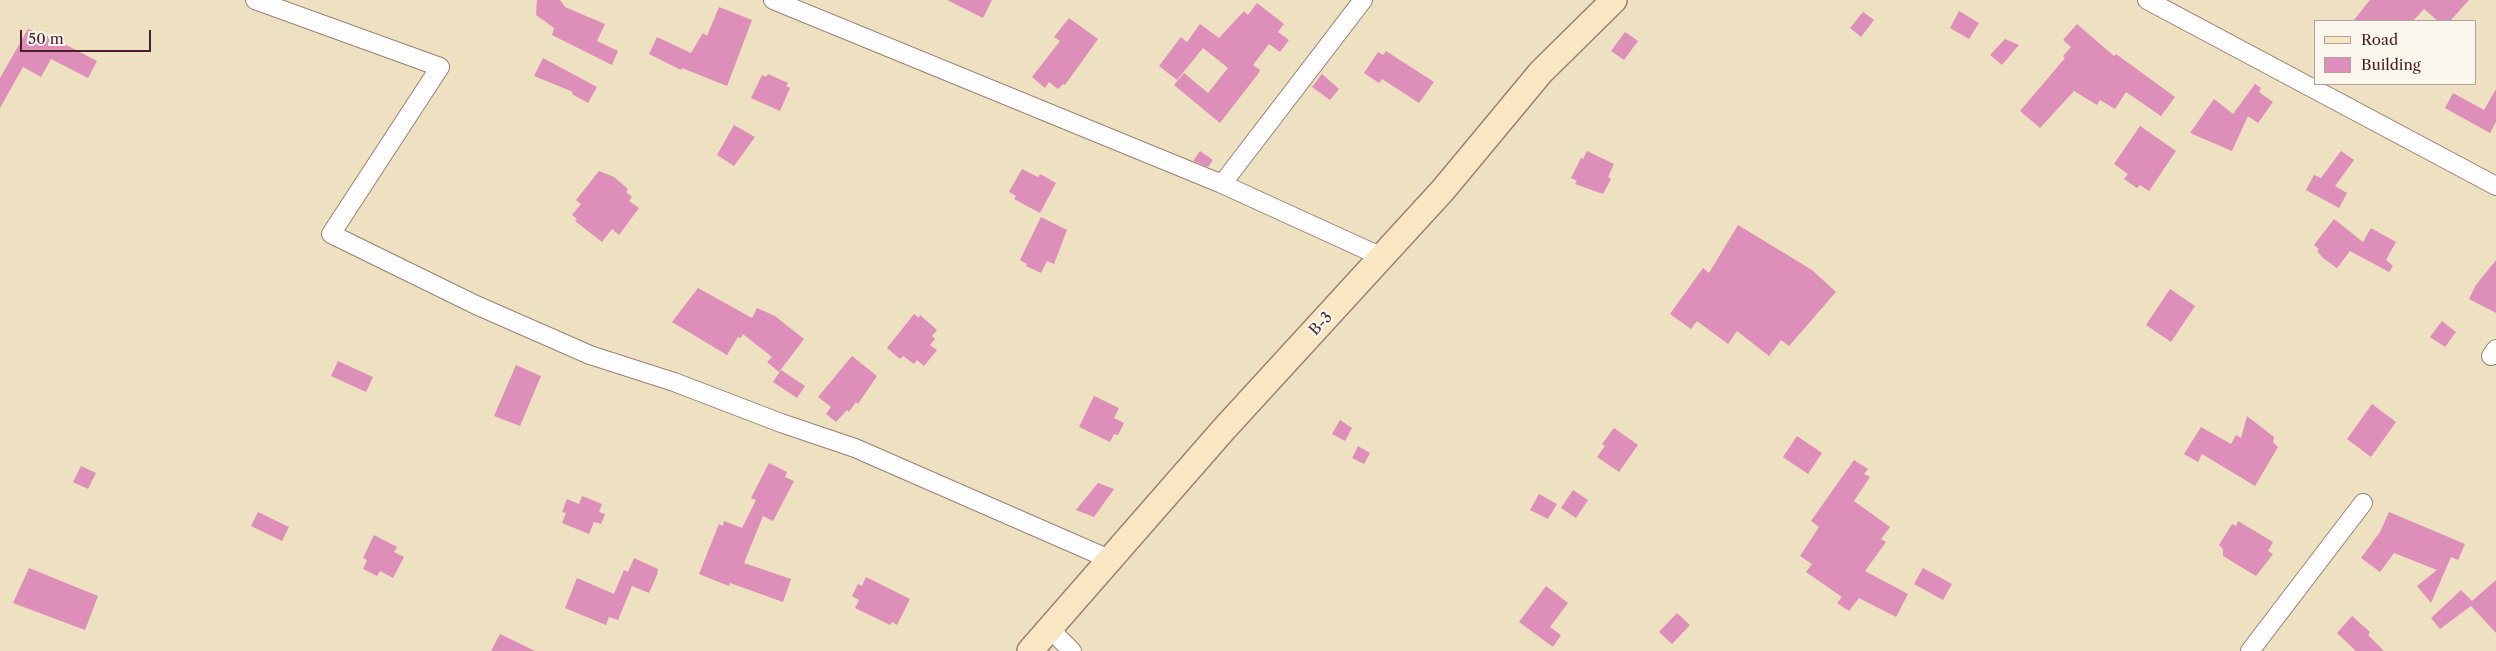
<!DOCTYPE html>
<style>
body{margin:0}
#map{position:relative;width:2496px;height:651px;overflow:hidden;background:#ede1c1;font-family:"Libre Caslon Text",serif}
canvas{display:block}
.legend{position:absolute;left:2314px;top:20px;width:162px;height:65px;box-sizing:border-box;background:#fbf7ec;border:1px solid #b4a19f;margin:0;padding:6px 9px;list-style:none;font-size:15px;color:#4a1f2b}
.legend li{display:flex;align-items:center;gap:10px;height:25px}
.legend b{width:25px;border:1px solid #b4a19f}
.scale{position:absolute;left:20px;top:30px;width:131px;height:22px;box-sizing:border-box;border:2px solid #4a1f2b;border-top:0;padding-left:6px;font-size:15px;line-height:18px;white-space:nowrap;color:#4a1f2b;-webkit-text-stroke:4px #fbf7ec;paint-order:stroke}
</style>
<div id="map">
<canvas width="2496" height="651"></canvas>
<ul class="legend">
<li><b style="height:6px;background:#f9e7c3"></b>Road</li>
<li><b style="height:14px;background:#dd8eb9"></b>Building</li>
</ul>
<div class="scale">50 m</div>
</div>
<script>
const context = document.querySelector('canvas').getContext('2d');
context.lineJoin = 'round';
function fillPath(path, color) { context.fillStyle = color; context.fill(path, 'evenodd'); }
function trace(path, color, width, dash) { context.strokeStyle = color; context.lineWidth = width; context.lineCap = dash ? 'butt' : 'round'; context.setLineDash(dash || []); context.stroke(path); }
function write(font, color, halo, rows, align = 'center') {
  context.font = font + ' "Libre Caslon Text",serif'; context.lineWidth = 4.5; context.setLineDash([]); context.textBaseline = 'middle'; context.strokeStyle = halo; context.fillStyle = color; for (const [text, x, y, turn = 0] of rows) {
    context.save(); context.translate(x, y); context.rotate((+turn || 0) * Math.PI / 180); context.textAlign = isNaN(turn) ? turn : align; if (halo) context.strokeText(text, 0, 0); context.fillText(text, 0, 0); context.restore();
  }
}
const building = new Path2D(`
 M537 0H560L565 7 605 24 597 41 618 51 612 65 552 35 554 28 536 15Z
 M947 0H992L983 18Z
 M2370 0H2469L2450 21H2438L2424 9 2413 21H2353Z
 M1257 3 1284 24 1278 32 1289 40 1280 52 1269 44 1253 65 1260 70 1258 74 1220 123 1174 85 1184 73 1208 93 1228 68 1203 48 1177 80 1159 66 1181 37 1187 42 1200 24 1219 38 1244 11 1248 15Z
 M719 7 752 20 727 86 682 68 681 70 649 54 657 37 691 53 703 33 707 36Z
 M1959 11 1979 23 1969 39 1950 28Z
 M1863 12 1874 20 1861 37 1850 28Z
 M1069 18 1098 39 1065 85 1063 84 1058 89 1049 82 1045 88 1032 77 1060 41 1054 37Z
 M2077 24 2114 56 2116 54 2175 97 2161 116 2126 92 2115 109 2100 100 2097 105 2074 91 2040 128 2020 111 2065 58 2063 56 2071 47 2063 40Z
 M28 29 55 39 97 61 88 78 51 59 41 77 23 67 0 108V78Z
 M1625 32 1638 41 1624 60 1611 51Z
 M2005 39 2019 45 2002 65 1990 55Z
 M1386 51 1434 82 1419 103 1382 79 1379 83 1364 73 1378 52 1383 55Z
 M543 58 597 87 588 103 572 94 573 92 534 76Z
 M768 74 788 83 786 86 790 88 780 111 751 98 762 75 766 77Z
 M1322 74 1339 89 1330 100 1312 87Z
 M2255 84 2261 88 2259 92 2273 102 2258 123 2248 116 2232 151 2190 133 2214 99 2233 114Z
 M2496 89V122L2490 133 2445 108 2453 93 2484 110Z
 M734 125 755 137 734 166 717 155Z
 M2140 126 2176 151 2149 191 2140 185 2137 188 2124 179 2128 174 2114 164Z
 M1200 151 1213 160 1208 167 1193 161Z
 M1587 151 1614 164 1608 177 1611 179 1603 194 1575 184 1577 181 1571 178 1581 158 1583 159Z
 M2341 151 2354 160 2335 186 2347 193 2339 208 2306 190 2314 175 2321 178Z
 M1022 169 1038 177 1040 174 1056 183 1040 213 1014 199 1016 196 1009 192Z
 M599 171 614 177 628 189 626 192 632 197 629 201 639 208 619 235 612 229 602 242 575 221 577 219 572 215 581 204 576 200Z
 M1041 217 1067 230 1054 264 1047 261 1041 273 1026 266 1027 264 1020 260Z
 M2334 219 2363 242 2371 228 2396 242 2386 260 2393 266 2389 272 2350 251 2337 268 2323 258 2317 251 2319 249 2314 245Z
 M1738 225 1812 270 1836 292 1789 346 1781 340 1769 356 1737 331 1728 344 1697 321 1691 329 1670 314 1703 268 1709 273Z
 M2496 260V313L2469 299 2476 285Z
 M698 288 752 318 757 308 775 316 804 339 779 372 767 362 772 357 743 334 741 338 738 337 727 355 672 322Z
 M2170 289 2195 306 2171 342 2146 325Z
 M914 314 919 318 920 315 937 330 932 336 935 339 930 345 937 350 924 366 917 360 914 364 903 356 900 359 887 348Z
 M2442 321 2456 332 2445 347 2430 337Z
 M852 356 877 376 858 404 856 402 849 412 847 410 836 422 826 414 831 407 818 397Z
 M338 361 373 377 366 392 331 376Z
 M516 365 541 376 520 426 494 416Z
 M781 370 805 386 797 398 773 382Z
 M1094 396 1119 408 1114 418 1124 423 1118 435 1114 434 1110 442 1079 427Z
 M2372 404 2396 422 2371 457 2347 439Z
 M2247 416 2274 437 2273 442 2278 447 2255 486 2202 454 2198 462 2184 454 2201 427 2231 444 2236 435 2241 438Z
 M1340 420 1352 428 1345 441 1332 434Z
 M1614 428 1638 445 1619 472 1597 457 1605 446 1602 444Z
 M1797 436 1822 453 1808 474 1783 457Z
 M1358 446 1370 453 1364 464 1352 458Z
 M1854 460 1868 469 1864 474 1870 477 1854 501 1890 527 1881 539 1886 542 1865 571 1908 594 1896 617 1859 598 1849 611 1837 603 1842 597 1806 572 1812 564 1800 556 1819 527 1811 521Z
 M769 463 787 472 785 477 794 481 773 521 763 516 744 563 791 579 783 602 730 583 729 586 699 574 719 524 723 526 724 521 742 528 756 500 751 498Z
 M81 466 96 473 88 489 73 482Z
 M1098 483 1114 489 1094 517 1076 510Z
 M1573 490 1588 500 1576 518 1561 508Z
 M1539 494 1557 504 1548 519 1530 510Z
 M582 496 602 504 599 512 605 514 601 524 594 522 589 534 562 523 566 513 562 512 567 499 579 504Z
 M258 512 289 527 282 541 251 526Z
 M2389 512 2465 544 2458 560 2451 557 2431 603 2417 586 2437 570 2394 553 2380 572 2361 558 2380 532Z
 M2238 521 2273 542 2268 551 2273 554 2256 576 2223 556V549L2219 545 2232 524 2236 526Z
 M374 535 397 547 394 552 404 557 393 578 380 571 377 576 363 569 367 560 363 558Z
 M634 558 658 569 657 575 649 593 632 586 618 620 609 617 606 625 565 608 577 578 614 594 624 570 628 572Z
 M29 568 98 596 85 630 13 603Z
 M1923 568 1952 584 1943 600 1914 584Z
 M866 577 910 599 897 625 892 622 890 625 855 608 859 600 852 596 858 584 862 586Z
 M2496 580V633L2471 606 2440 629 2431 618 2461 590 2472 601Z
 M1546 586 1568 603 1550 627 1561 635 1553 647 1519 622Z
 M1677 613 1690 625 1672 644 1659 632Z
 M2352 616 2370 632 2368 635 2384 651H2356L2337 633Z
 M500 634 535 651H491Z`);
const street = new Path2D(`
 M255 0 440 67 331 234 476 305 590 355 674 382 781 423 855 448 1109 559
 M773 0 1222 184 1382 257
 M2147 0 2496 186
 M1222 184 1363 0
 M2491 356 2496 349
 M1049 628 1072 651
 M2250 651 2363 503`);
const secondary = new Path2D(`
 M1030 651 1224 429 1443 190 1541 72 1614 0`);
const streetNames = [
 ["B-3",1321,324,-47]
];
fillPath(building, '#dd8eb9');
trace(street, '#9c8076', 20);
trace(secondary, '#9c8076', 28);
trace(street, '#fff', 18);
trace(secondary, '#f9e7c3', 25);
write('15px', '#4a1f2b', '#fbf7ec', streetNames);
</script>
